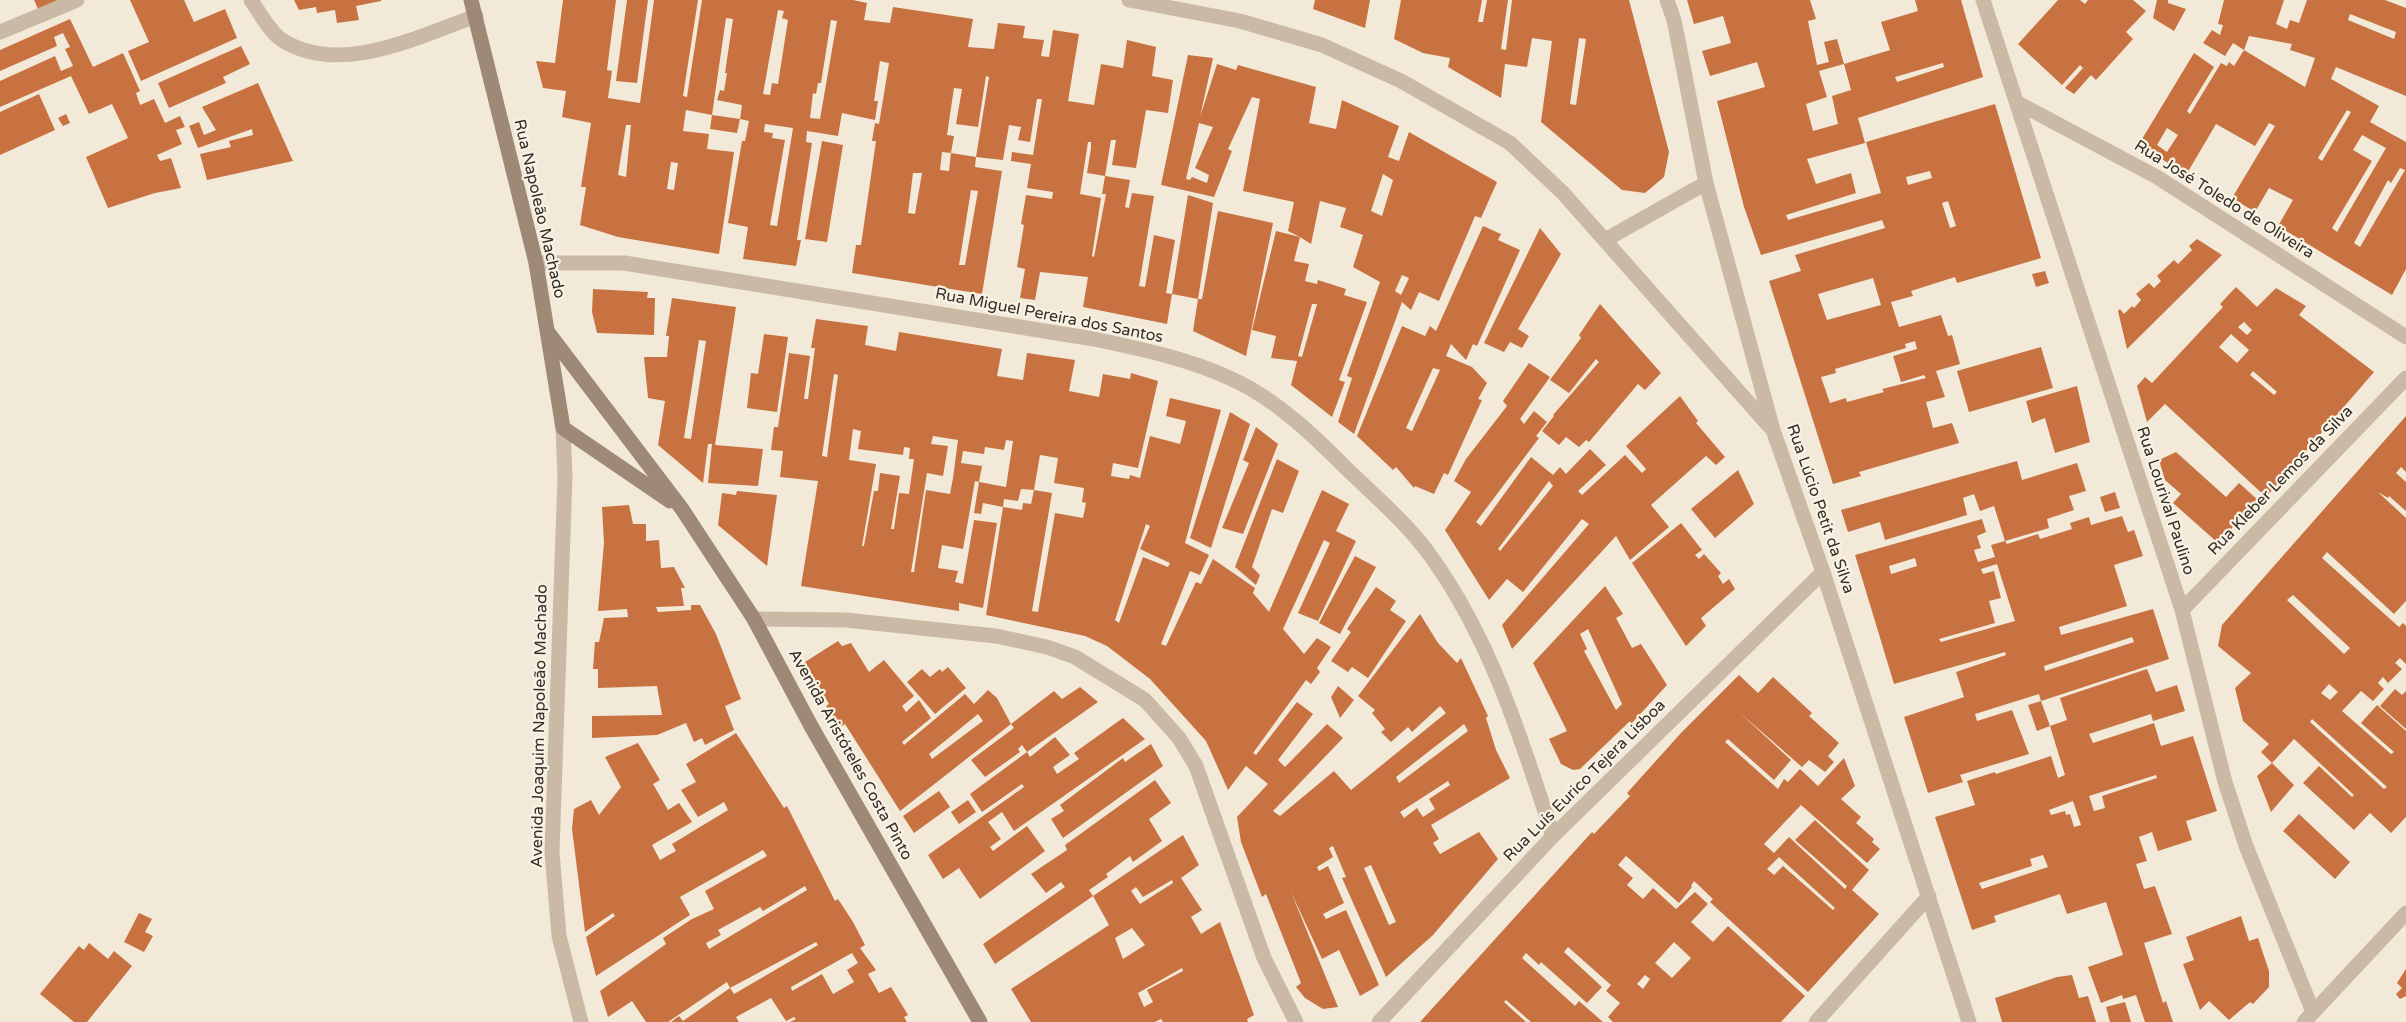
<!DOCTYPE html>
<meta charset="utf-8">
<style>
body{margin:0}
canvas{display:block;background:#f2e9d9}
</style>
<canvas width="2406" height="1022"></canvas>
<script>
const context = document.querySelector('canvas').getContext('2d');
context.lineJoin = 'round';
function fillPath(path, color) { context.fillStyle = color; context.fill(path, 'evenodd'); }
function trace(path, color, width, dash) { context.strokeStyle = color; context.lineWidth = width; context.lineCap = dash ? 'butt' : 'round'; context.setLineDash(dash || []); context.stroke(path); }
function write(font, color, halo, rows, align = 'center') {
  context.font = font + ' "Varela Round",sans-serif'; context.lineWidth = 4.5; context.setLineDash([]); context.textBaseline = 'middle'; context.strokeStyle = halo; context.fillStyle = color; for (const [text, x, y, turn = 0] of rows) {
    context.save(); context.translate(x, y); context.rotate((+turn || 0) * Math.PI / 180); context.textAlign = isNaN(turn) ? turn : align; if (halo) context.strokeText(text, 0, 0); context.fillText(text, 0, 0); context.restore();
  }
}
const building = new Path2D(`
 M34 0H60L38 9Z
 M130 0H184L194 22 225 9 237 38 141 81 128 51 149 42Z
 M294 0H381V1L356 6 359 20 337 23 335 10 317 13 316 7 299 10Z
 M563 0H616L607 70 612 71 608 98 640 103 654 0H698L683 96 687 97 702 0H853L867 3 864 20 890 23 893 7 973 19 968 47 994 49 998 23 1025 26 1023 38 1044 40 1041 56 1049 57 1053 30 1079 34 1068 101 1094 105 1101 64 1123 68 1127 40 1156 47 1152 76 1173 80 1168 113 1146 110 1136 168 1112 165 1116 140H1111L1105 176 1087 173 1091 148V142H1088L1080 194 1101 198 1092 256 1094 257 1106 194H1102L1105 176 1130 180 1125 207 1129 208 1132 193 1154 196 1139 286 1145 287 1154 235 1175 240 1166 293 1172 294 1167 324 1083 307 1088 277 1040 272 1035 300 1020 298 1025 269 1017 267 1024 225 1021 224 1026 195 1052 199 1053 192 1027 188 1031 164 1011 161 1012 152 1033 155 1042 99H1037L1030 142 1018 140 1021 127 1009 125 1003 160 976 157 989 77 986 76 978 127 956 124 962 89 954 88 947 135 954 136 951 153 942 152 940 170 949 171 951 153 976 157 975 167 1002 171 982 294 852 273 856 245H861L876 141H872L875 123 879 124 889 63 884 62 880 61 874 101H878L875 120 842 113 838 136 807 131 806 142 812 143 797 240H801L796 266 743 259 748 227 728 223 742 141H745L749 121 740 119 737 133 710 129 712 115 740 119 742 105 717 100 720 90 724 91 727 73H725L733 19 726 18 712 115 686 110 683 131 709 134 707 149 734 152 719 254 618 237 580 225 586 187H581L591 123 562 117 566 91 543 88 536 61 555 63ZM778 10 784 11 782 18 788 20 778 84 772 83 770 95 763 94ZM831 20 837 21 820 119 810 118 813 93 816 94 818 83H821ZM765 124 793 128 777 226 770 225 785 140 772 138 773 133 764 132ZM626 125H631L626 177 618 175ZM671 162 678 163 674 190 667 189ZM913 173H922L915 214 908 213ZM971 190 978 191 965 265H959Z
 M627 0H648L637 83 616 81Z
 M1315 0H1370L1365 28 1313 9Z
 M1401 0H1482L1478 22H1483L1487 0H1508L1501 49 1506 50 1512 0H1629L1669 152 1664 177 1645 193 1622 190 1541 122 1552 41 1532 38 1527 67 1505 64 1501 98 1448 67 1450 58 1423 53 1394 39ZM1579 38 1586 39 1576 105 1570 104Z
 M1687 0H1810L1816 19 1808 21 1817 65 1829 62 1824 42 1837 39 1844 64 1890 50 1881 22 1918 11 1915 0H1961L1983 77 1858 118 1865 143 1807 159 1816 184 1851 173 1856 193 1786 215 1788 220 1881 193 1866 142 1995 104 2041 258 1957 283 1955 277 1911 291 1913 296 1891 302 1899 327 1941 315 1948 336 1952 335 1960 364 1936 371 1945 397 1926 402 1933 428 1952 423 1959 443 1859 472 1861 476 1833 484 1769 281 1801 271 1795 255 1885 228 1882 220 1761 255 1744 207 1717 101 1765 87 1757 62 1710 76 1702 51 1731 43 1723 16 1694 24ZM1943 63 1944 67 1897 82 1895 77ZM1844 64 1851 90 1832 96 1838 124 1813 131 1806 104 1827 97 1819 71ZM1930 171 1932 178 1908 185 1906 177ZM1948 201 1956 226 1950 228 1942 203ZM1873 278 1881 305 1827 320 1818 294ZM1915 341 1917 349 1893 356 1901 382 1924 375 1926 378 1882 389 1884 392 1847 402 1846 398 1830 403 1821 377 1836 373 1835 369 1906 348 1905 344Z
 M2058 0H2080L2085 4 2088 0H2133L2146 11 2126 32 2133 39 2096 80 2091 75 2074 94 2065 88 2083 68 2080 65 2062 85 2018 44Z
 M2157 0H2168V3L2186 9 2174 31 2153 18Z
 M2224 0H2284L2276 24 2287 29 2290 20 2299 23 2307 0H2385L2406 8V96L2336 67 2331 79 2379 106 2370 122 2406 142V269L2392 295 2278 226 2293 200 2269 188 2255 212 2232 198 2275 126 2269 123 2255 146 2216 124 2186 175 2139 144 2194 53 2214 67 2187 111 2190 114 2221 63 2227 66 2229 62 2234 66 2244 50 2233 43 2225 56 2203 43 2212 30 2220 35 2223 25 2218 24ZM2350 14 2396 32 2394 39 2348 20ZM2249 36 2292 44 2290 50 2315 58 2305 87 2244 50ZM2347 110 2351 112 2322 161 2318 158ZM2167 128 2178 135 2167 152 2157 145ZM2362 135 2386 148 2337 232 2332 228 2372 161 2353 150ZM2400 168 2405 170 2360 247 2354 243 2388 180 2391 183Z
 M70 19 93 67 123 53 140 91 136 93 140 105 154 99 165 123 180 116 185 127 176 130 182 144 157 155 160 161 171 158 181 188 155 193 108 208 86 157 128 138 112 104 89 114 71 76 0 107V81L55 56 61 71 73 66 65 49 70 47 63 33 54 37 57 46 0 71V50Z
 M241 46 250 64 223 77 226 83 169 108 158 83Z
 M1188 55 1213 58 1200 117 1217 64 1236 70 1238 65 1316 87 1309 123 1336 129 1342 100 1399 126 1388 157 1399 161 1409 132 1497 182 1481 218 1475 216 1439 301 1419 292 1411 310 1402 302 1354 434 1338 422 1352 378 1347 376 1380 282 1353 267 1363 235 1340 227 1346 208 1320 201 1311 244 1300 237 1294 261 1309 264 1305 281 1317 284 1318 280 1346 289 1344 295 1367 302 1339 380 1345 382 1332 417 1291 385 1297 361 1271 358 1276 336 1252 330 1276 231 1300 237 1288 231 1294 202 1243 191 1260 99 1252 97 1228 149 1232 151 1214 197 1161 185ZM1199 123 1213 127 1195 168 1209 175 1207 183 1192 177 1190 180 1186 179ZM1383 174 1393 180 1382 216 1371 211ZM1402 275 1409 278 1401 295 1395 291ZM1312 304H1317L1302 357 1298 356Z
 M258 83 293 161 207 180 200 154 231 147 229 141 253 135 252 129 198 148 189 126 199 122 204 135 216 130 202 107Z
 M39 94 55 130 0 155V112Z
 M66 114 70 123 63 126 58 118Z
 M822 141 843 145 827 242 805 239Z
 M1188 195 1213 203 1198 299 1172 294Z
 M1218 211 1273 223 1246 356 1193 331 1198 299H1202Z
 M1483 226 1501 234 1498 240 1520 250 1477 346 1473 344 1466 360 1451 344 1446 356 1472 367 1487 383 1478 399 1482 400 1448 475 1444 473 1434 494 1415 486 1414 488 1396 467 1393 470 1357 436 1402 326 1425 336 1430 326 1436 331ZM1433 368 1440 370 1412 431 1406 428Z
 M1540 228 1561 254 1518 329 1529 336 1522 348 1510 342 1504 352 1484 343Z
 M2197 239 2222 255 2127 349 2118 311 2120 309 2124 314 2132 306 2134 308 2141 300 2136 294 2149 283 2154 288 2161 281 2157 276 2174 260 2178 264 2192 250 2189 246Z
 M2045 271 2049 283 2036 287 2032 274Z
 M2236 287 2257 307 2276 288 2306 306 2299 315 2374 372 2266 497 2165 404 2147 422 2137 386 2145 377 2152 383 2223 307 2220 304ZM2244 322 2252 330 2247 335 2238 327ZM2231 334 2249 350 2237 363 2219 347ZM2253 371 2277 392 2274 395 2250 375Z
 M593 289 648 292 647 298H655L654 335 597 333 592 312Z
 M672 298 736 307 715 445 763 449 758 486 708 483 712 444H708L703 483 658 445 665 401 648 398 644 357H667L669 336H666ZM699 340 706 341 691 439 684 438Z
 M1600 304 1661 373 1645 390 1638 384 1589 442 1586 440 1579 447 1566 437 1559 445 1542 431 1554 416 1553 415 1599 362 1596 359 1569 393 1550 380 1581 338 1579 335Z
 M816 319 868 326 865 345 896 351 899 332 1002 349 997 376 1023 380 1027 353 1075 360 1069 391 1099 397 1103 374 1130 379 1131 373 1158 381 1138 468 1113 463 1111 476 1129 479 1130 475 1140 478 1150 436 1180 444 1186 421 1166 416 1170 398 1221 410 1185 543 1209 555 1200 575 1190 571 1161 644 1166 646 1196 582 1201 584 1213 559 1255 588 1253 593 1269 612 1322 490 1349 504 1336 531 1356 541 1318 621 1298 613 1330 543 1324 540 1283 629 1304 654 1317 638 1331 647 1317 668 1320 672 1311 684 1306 680 1253 753 1256 755 1297 702 1313 714 1278 760 1285 767 1327 724 1343 738 1273 811 1280 816 1334 771 1351 790 1446 713 1440 706 1412 732 1408 727 1391 742 1381 732 1385 729 1372 713 1375 710 1358 696 1420 614 1438 643 1457 663 1461 658 1488 716 1486 718 1496 750 1510 778 1431 825 1439 839 1433 843 1440 854 1479 832 1498 859 1433 935 1386 977 1342 878 1346 877 1333 846 1329 848 1333 857 1317 867 1319 871 1328 866 1344 903 1323 914 1326 919 1346 910 1379 985 1360 996 1339 950 1322 959 1291 892 1338 1007 1323 1009 1305 998 1296 987 1301 983 1266 894 1262 897 1241 842 1237 817 1268 784 1246 766 1228 790 1206 741 1150 679 1107 646 1085 636 986 615 1003 507 1022 510 1023 503 1031 504 1034 490 1052 493 1032 611 1038 612 1055 513 1083 518 1086 503 1082 502 1084 488 1054 483 1058 458 1040 455 1034 490 1021 489 1018 501 1004 499 1003 507 983 503 981 514 974 513 979 482 975 481 963 549 942 545 938 568 958 571 955 582 963 584 974 520 997 523 983 608 959 603V611L801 586 818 481 780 477 783 451 771 450 774 427H778L789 353 810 356 804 399H808L815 348H811ZM834 374 838 375 827 457 822 456ZM853 429 861 431 858 449 903 455 904 447 910 448 909 459H914L909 494 899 493 894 529H891L900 476 880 473 878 491H874L864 546H862L876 464 849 460ZM933 436 958 440 953 478 950 494 926 490 914 572H911L927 473 943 476 948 446 931 444ZM1006 440 1013 441 1006 487 979 482 982 466 961 463 963 451 984 454 985 447 1004 450ZM1146 524 1150 526 1140 549 1170 563 1168 567 1143 557 1119 623 1115 620ZM1464 724 1468 731 1399 783 1396 777ZM1448 781 1450 785 1429 799 1435 809 1423 817 1417 808 1404 818 1400 812ZM1371 865 1396 922 1389 925 1364 868Z
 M764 334 788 337 777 412 747 408 751 373 758 374Z
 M2041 347 2053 388 1969 412 1957 371Z
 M1529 363 1550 377 1520 419 1524 424 1534 411 1547 422 1536 436 1539 438 1476 522 1481 526 1531 457 1553 475 1560 467 1566 474 1590 449 1606 465 1578 491 1582 495 1625 455 1642 473 1646 469 1626 446 1680 396 1698 421 1696 423 1725 457 1716 465 1706 456 1651 505 1669 527 1630 560 1616 536 1512 649 1502 625 1589 524 1582 519 1523 592 1507 579 1489 600 1445 530 1471 492 1454 481 1466 459 1507 406 1503 401ZM1549 481 1553 486 1500 551 1498 549Z
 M2077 386 2090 442 2055 453 2045 418 2032 423 2026 401Z
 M1230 412 1250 424 1211 548 1190 538Z
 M2406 416V472L2401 467 2396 473 2406 482V511L2389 496 2388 498 2378 492 2406 518V601L2394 614 2327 552 2322 558 2399 627 2403 623 2406 626V664L2400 658 2395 663 2402 669 2388 683 2383 677 2378 683 2384 689 2373 701 2361 691 2342 711 2391 754 2394 752 2361 723 2377 705 2406 731V817L2391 833 2370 813 2354 830 2303 783 2319 766 2352 797 2354 795 2294 739 2272 763 2294 785 2271 812 2257 776 2272 763 2261 752 2269 744 2243 721 2235 688 2251 673 2218 646 2222 625ZM2293 595 2350 648 2344 654 2287 600ZM2329 684 2338 692 2330 700 2321 693ZM2312 719 2387 787 2384 789 2310 722Z
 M1256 427 1278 444 1243 534 1222 528 1249 463 1243 460Z
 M2176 452 2226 497 2239 483 2258 500 2218 543 2173 503 2181 494 2165 480 2159 460Z
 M1277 459 1299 471 1283 513 1272 509 1252 567 1260 575 1256 585 1235 567Z
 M2017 461 2022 480 2077 463 2086 491 2069 496 2074 510 2047 519 2049 528 2005 541 1994 506 1980 511 1974 494 1963 498 1967 515 1885 540 1880 522 1848 532 1841 510Z
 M1738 470 1754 504 1715 538 1691 509Z
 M737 491 777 495 767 566 718 525 722 493 736 495Z
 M2115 492 2120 508 2105 512 2100 497Z
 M629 505 633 524H646V541L659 540 661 568 674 567 685 588H681L684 606 656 607 658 612 691 610V605H700L716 634 741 699 725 706 734 730 705 745 702 738 694 742 686 723 657 735 592 738V716L662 715 657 686 598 688V669H593L595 642H599L604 618 628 617 627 609 598 611 604 543 602 507Z
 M2122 516 2128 532 2134 530 2143 556 2114 565 2127 606 2059 627 2061 635 2153 609 2169 659 2041 701 2050 726 2067 720 2060 698 2147 669 2156 692 2177 685 2185 711 2153 721 2151 714 2089 734 2093 743 2154 723 2161 746 2193 736 2217 811 2186 821 2192 840 2158 851 2152 832 2139 837 2147 861 2136 864 2144 889 2155 886 2172 934 2144 943 2163 1003 2166 1001 2173 1022H2145L2136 995 2123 999 2122 995 2101 1003 2088 967 2123 955 2106 902 2067 914 2060 894 1994 916 1996 922 1972 930 1935 817 1975 805 1967 781 1995 772 1996 774 2051 756 2058 778 2065 775 2050 726 2037 731 2028 705 2041 701 2039 694 1975 714 1977 721 2012 710 2029 754 1960 775 1963 782 1928 793 1904 717 1964 697 1956 672 2006 655 2005 652 1894 684 1855 555 1982 519 1986 532 1977 536 1981 548 1974 550 1978 562 1995 557 1991 545 2005 541 2007 544 2038 534 2040 539 2072 529 2070 523 2089 517 2091 525ZM1915 558 1917 566 1891 574 1889 566ZM1997 564 2015 621 1941 642 1939 639 1995 623 1989 601 2001 598 1994 571 1983 574 1981 569ZM2132 637 2134 642 2045 671 2044 666ZM2156 775 2157 778 2102 796 2105 808 2094 811 2089 796ZM2073 801 2081 825 2074 827 2070 814 2066 815 2065 811 2051 815 2049 810ZM2043 855 2048 867 1982 889 1979 883 2032 866 2030 859Z
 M1681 523 1702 550 1695 555 1699 559 1704 554 1721 573 1718 576 1723 584 1729 579 1735 589 1701 618 1706 626 1686 646 1632 563Z
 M1355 556 1376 567 1340 634 1319 623Z
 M1605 586 1623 614 1616 618 1632 648 1641 644 1667 685 1631 724 1630 721 1580 769 1573 770 1561 764 1549 739 1567 731 1533 663ZM1588 629 1622 704 1616 710 1584 651 1587 649 1580 634Z
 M1376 587 1396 601 1390 610 1406 621 1368 678 1352 667 1348 672 1331 661 1351 632 1347 629Z
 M838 641 842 646 851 643 869 672 884 660 914 696 902 706 906 712 919 700 931 718 902 742 904 745 965 694 974 704 988 690 997 698 1011 724 1054 691 1062 699 1080 687 1098 702 1027 752 1022 745 1018 749 1020 752 985 777 971 760 1014 728 1011 724 900 811 845 724 841 726 826 706 829 704 805 662ZM978 714 983 721 932 759 929 754Z
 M948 667 966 688 935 714 907 682 922 669 930 677 940 669 942 672Z
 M1739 675 1758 693 1773 677 1812 713 1809 716 1839 743 1828 756 1834 762 1825 772 1809 760 1802 767 1739 712 1791 760 1774 780 1728 739 1725 742 1778 789 1784 779 1788 782 1800 769 1818 786 1844 758 1855 786 1841 799 1861 817 1856 823 1874 839 1872 842 1880 849 1867 863 1801 805 1764 844 1774 853 1789 837 1845 889 1847 886 1795 840 1815 820 1869 870 1852 890 1879 914 1808 992 1710 902 1713 899 1694 881 1691 886 1692 887 1679 903 1626 856 1618 865 1633 878 1627 885 1643 899 1653 888 1676 909 1695 892 1708 904 1691 922 1713 942 1728 926 1805 996 1781 1022H1613L1608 1017 1620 1003 1606 991 1611 985 1568 947 1564 952 1602 987 1587 1003 1541 962 1539 965 1526 953 1522 958 1575 1006 1579 1001 1603 1022H1531L1506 1000 1504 1002 1526 1022H1420L1592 832 1594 834 1630 796 1627 793 1681 733ZM1779 857 1835 908 1833 910 1783 866 1774 875 1767 869ZM1674 942 1691 958 1672 978 1655 963ZM1645 975 1650 979 1643 989 1637 984Z
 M1338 686 1354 700 1340 718 1331 697Z
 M2395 689 2402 695 2406 691V729L2380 706Z
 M1123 718 1145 739 1014 831 1002 812 988 822 1001 839 990 847 993 851 1027 826 1045 851 980 899 959 868 943 879 928 855 1024 787 1022 784 982 812 970 794 1027 752 1030 757 1055 737 1070 755 1053 767 1057 774 1079 759 1074 753Z
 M736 733 784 808 787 806 835 901 838 899 853 922 865 945 860 948 876 970 868 974 879 993 891 987 908 1015 904 1017 907 1022H790L796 1019 794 1017 786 1021 771 998 736 1017 739 1022H671L679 1016 683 1021 730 988 734 994 818 945 816 942 730 988 727 982 668 1022H646L632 1001 608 1017 600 991 666 944 663 938 692 919 714 909 705 891 767 856 763 850 680 897 690 915 596 976 586 937 615 916 613 913 585 932 572 829 574 809 591 800 599 815 621 787 605 757 638 743 660 780 653 784 668 810 679 803 692 822 652 845 660 860 676 851 672 844 728 810 724 802 698 817 681 790 696 782 686 764ZM805 886 807 890 709 949 706 943 721 935 718 930 760 907 763 911ZM852 953 858 963 847 970 854 982 833 994 822 974 792 991 791 987Z
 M1151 744 1163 766 1063 838 1051 819 1064 811 1060 805 1123 758 1125 762Z
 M1155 780 1171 803 1149 819 1162 841 1133 862 1130 856 1106 874 1108 877 1089 890 1093 896 1183 835 1199 865 1181 878 1202 910 1191 917 1201 934 1220 922 1254 1015 1247 1019 1248 1022H1163L1161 1019 1155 1022H1031L1011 989 1109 925 1093 896 995 964 983 944 1065 887 1061 882 1046 893 1031 874 1067 850 1065 845ZM1172 880 1173 883 1140 904 1131 891 1136 887 1143 897ZM1132 928 1145 945 1123 959 1115 938ZM1182 968 1183 971 1147 990 1153 1002 1144 1007 1138 993Z
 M939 791 950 807 914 833 903 816Z
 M968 800 976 812 959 824 951 812Z
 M2299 814 2350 862 2335 879 2283 831Z
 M139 913 152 919 145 932 153 936 144 952 124 942Z
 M2241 916 2249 941 2258 938 2269 971V987L2253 1004 2250 1002 2229 1020 2209 1001 2200 1010 2183 964 2194 960 2186 937Z
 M89 943 108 959 114 951 132 966 87 1022H74L40 994 79 946 84 950Z
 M2406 969V996L2400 999 2396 994 2402 988 2397 983Z
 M2072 975 2079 998 2088 996 2096 1022H2002L1995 998 2057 977Z
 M2125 1002 2131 1022H2110L2106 1007Z`);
const lane = new Path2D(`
 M0 32 77 0`);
const street = new Path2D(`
 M251 0C259 12 270 32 282 40 340 77 419 36 476 16
 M1129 0 1240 21 1322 45 1401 81 1510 143 1563 193 1770 427
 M1667 0 1674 20 1706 183 1773 430 1823 572 1969 1022
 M1983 0 2182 610 2225 782 2246 846 2313 1012
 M2018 103 2157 177 2406 337
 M1605 240 1706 183
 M536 263H624L1094 339C1141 349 1190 359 1234 380 1277 400 1314 436 1347 469 1376 497 1409 525 1432 558 1491 640 1522 741 1553 836
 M563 428 565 476 552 852 559 936 581 1022
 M2182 610 2406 378
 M754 619 846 620 996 636 1047 647 1075 657 1145 700 1179 738 1196 766 1264 958 1296 1022
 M1379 1022 1553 836 1823 572
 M1816 1022 1929 896
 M2304 1022 2406 913`);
const secondary = new Path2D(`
 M471 0 536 263 563 428 670 501
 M547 331 682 509 754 619 811 726 980 1022`);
const streetNames = [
 ["Rua José Toledo de Oliveira",2224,200,32],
 ["Rua Napoleão Machado",539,209,77],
 ["Rua Miguel Pereira dos Santos",1049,316,11],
 ["Rua Kleber Lemos da Silva",2281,481,-46],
 ["Rua Lourival Paulino",2165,501,72],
 ["Rua Lúcio Petit da Silva",1820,509,71],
 ["Avenida Joaquim Napoleão Machado",540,726,-89],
 ["Avenida Aristóteles Costa Pinto",850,755,61],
 ["Rua Luís Eurico Tejera Lisboa",1585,781,-45]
];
fillPath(building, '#c87241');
trace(lane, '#cabaa5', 15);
trace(street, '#cabaa5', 15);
trace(secondary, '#9d8976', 15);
write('16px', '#352d26', '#f9f3e5', streetNames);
</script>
